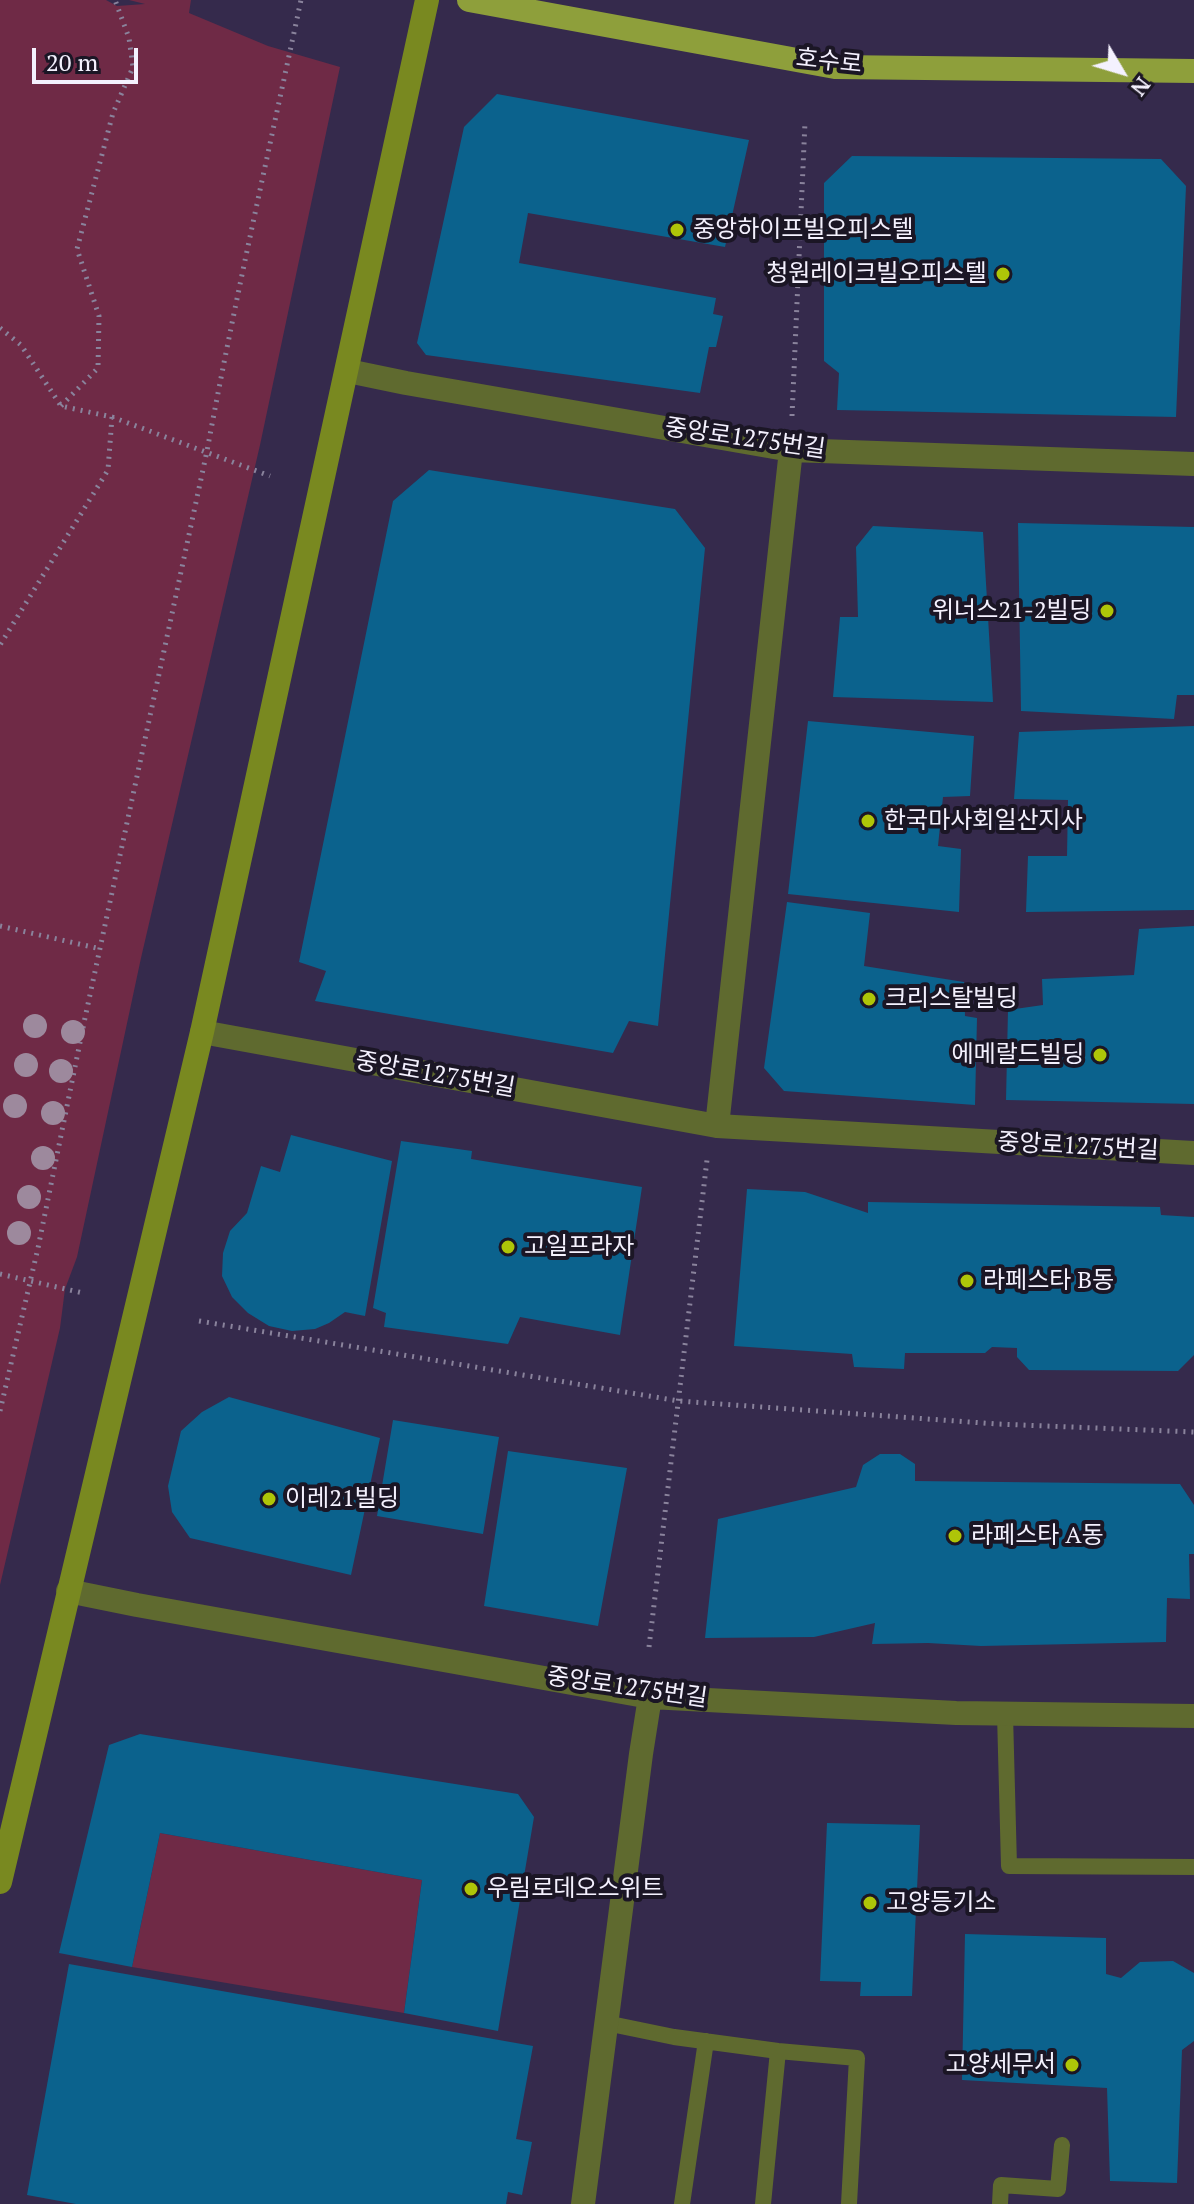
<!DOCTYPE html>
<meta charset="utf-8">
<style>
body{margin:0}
#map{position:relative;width:1194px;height:2204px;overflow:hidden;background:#352a4c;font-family:"PT Serif",serif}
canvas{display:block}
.north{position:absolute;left:1082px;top:32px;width:80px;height:80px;-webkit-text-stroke:6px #1b1625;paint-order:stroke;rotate:128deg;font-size:22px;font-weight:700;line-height:32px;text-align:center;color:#f4f1fe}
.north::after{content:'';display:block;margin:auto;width:28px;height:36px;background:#f4f1fe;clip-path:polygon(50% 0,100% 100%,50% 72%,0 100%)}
.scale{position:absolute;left:32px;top:48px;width:106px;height:36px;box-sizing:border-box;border:4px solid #f4f1fe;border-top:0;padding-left:10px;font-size:24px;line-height:28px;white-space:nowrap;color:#f4f1fe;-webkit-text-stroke:6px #1b1625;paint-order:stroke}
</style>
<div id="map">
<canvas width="1194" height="2204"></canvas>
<div class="north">N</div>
<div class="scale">20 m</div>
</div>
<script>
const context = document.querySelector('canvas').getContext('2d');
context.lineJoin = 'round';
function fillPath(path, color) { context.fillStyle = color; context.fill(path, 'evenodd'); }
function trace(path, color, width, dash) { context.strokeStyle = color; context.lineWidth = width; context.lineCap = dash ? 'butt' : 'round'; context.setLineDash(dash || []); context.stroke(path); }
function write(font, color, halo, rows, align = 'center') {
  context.font = font + ' "PT Serif","Noto Sans KR",serif'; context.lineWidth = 8; context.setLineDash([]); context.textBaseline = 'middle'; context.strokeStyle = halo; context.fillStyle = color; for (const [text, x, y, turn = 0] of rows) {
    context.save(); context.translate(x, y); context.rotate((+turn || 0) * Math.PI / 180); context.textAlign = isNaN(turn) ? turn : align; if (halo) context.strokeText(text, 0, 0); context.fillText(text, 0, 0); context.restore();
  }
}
const green = new Path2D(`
 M0 0H106L117 6 145 4 129 0H191L189 13 268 46 340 67 260 445 141 958 77 1257 65 1289 60 1328 0 1585Z
 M160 1833 422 1880 404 2013 132 1967Z`);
const building = new Path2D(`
 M497 94 749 140 725 247 528 213 519 263 716 298 713 314 723 316 716 347H709L700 393 426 355 417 343 464 127Z
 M852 156 1161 159 1186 186 1176 417 837 410 839 373 824 361V183Z
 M429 470 675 509 705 548 658 1026 629 1021 613 1053 315 1001 326 971 299 962 393 501Z
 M1018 523 1194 527V695H1177L1174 719 1021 711Z
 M873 526 983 532 993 702 833 697 840 617H858L856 547Z
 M808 721 974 736 970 796 943 797 938 846 961 849 959 912 788 894Z
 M1194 726V910L1026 912 1028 856H1067L1068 800 1014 799 1019 732Z
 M787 902 870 913 864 966 964 982 965 1016 977 1018 975 1105 784 1091 764 1068Z
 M1194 926V1104L1006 1100 1008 1010 1043 1005 1042 979 1134 975 1139 929Z
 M291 1135 392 1161 365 1316 345 1312 329 1323 315 1329 292 1331 269 1326 248 1313 232 1297 222 1276 223 1253 230 1231 247 1213 261 1166 280 1172Z
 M401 1141 472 1151 471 1159 642 1187 620 1335 520 1317 508 1344 384 1327 386 1313 373 1308Z
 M747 1189 805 1192 868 1213V1202L1160 1207 1161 1215 1194 1217V1355L1178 1371 1029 1370 1017 1357V1348L992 1347 985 1353H905L904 1369 854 1367 852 1354 734 1346Z
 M229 1397 380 1438 351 1575 190 1538 172 1512 168 1486 181 1431 202 1412Z
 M393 1420 499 1437 483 1534 377 1516Z
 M508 1451 627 1468 598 1626 484 1606Z
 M880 1454H900L915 1464V1481L1180 1484 1194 1505V1554H1189L1190 1599 1167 1598 1166 1642 981 1646 928 1643 872 1644 875 1623 814 1637 705 1638 718 1519 856 1487 863 1465Z
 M140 1734 518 1794 534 1817 498 2031 404 2013 422 1880 160 1833 132 1967 59 1953 109 1745Z
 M827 1823 920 1825 912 1996H860L861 1982 820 1981Z
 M965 1934 1106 1938V1974L1121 1978 1140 1962 1173 1961 1194 1973V2041L1182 2050 1177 2183 1110 2181 1107 2088 962 2080Z
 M69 1964 533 2046 516 2139 532 2142 522 2195 508 2192 506 2204H76L27 2195Z`);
const path = new Path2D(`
 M0 328 21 345 61 406 112 417 108 470 0 645
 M61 406 98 368 99 316 77 249 113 113 133 67 129 38 115 0
 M792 416 805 122
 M112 417 270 476
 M0 926 101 949
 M0 1274 83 1293
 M199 1321 679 1401 997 1424 1194 1432
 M0 1411 38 1248 85 1018 207 451C235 300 269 150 301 0
 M649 1647 707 1160`);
const lane = new Path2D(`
 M1005 1714 1009 1866 1194 1867
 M606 2023 674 2037 778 2051 857 2058 849 2204
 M682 2204 706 2041
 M763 2204 778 2051
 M1000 2204 1001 2185 1058 2189 1062 2145`);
const street = new Path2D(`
 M348 371 406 383 791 450 1194 464
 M202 1032 717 1126 1194 1153
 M717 1126 791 450
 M68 1591 137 1605 650 1697 956 1713 1194 1716
 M583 2204 641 1754 650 1697`);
const secondary = new Path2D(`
 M0 1882 202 1032 427 0`);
const primary = new Path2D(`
 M469 0 835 67 1194 71`);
const trees = [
 [35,1026],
 [73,1032],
 [26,1065],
 [61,1071],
 [15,1106],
 [53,1113],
 [43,1158],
 [29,1197],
 [19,1233]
];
const markers = [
 [677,230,8,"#aec508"],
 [1003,274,8,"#aec508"],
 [1107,611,8,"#aec508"],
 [868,821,8,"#aec508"],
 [869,999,8,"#aec508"],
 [1100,1055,8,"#aec508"],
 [508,1247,8,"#aec508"],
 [967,1281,8,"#aec508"],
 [269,1499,8,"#aec508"],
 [955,1536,8,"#aec508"],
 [471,1889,8,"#aec508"],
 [870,1903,8,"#aec508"],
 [1072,2065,8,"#aec508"]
];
const streetNames = [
 ["호수로",829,62,6],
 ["중앙로1275번길",745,439,8],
 ["중앙로1275번길",435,1075,10],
 ["중앙로1275번길",1078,1147,3],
 ["중앙로1275번길",627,1688,8]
];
const poiNames = [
 ["중앙하이프빌오피스텔",693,230],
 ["청원레이크빌오피스텔",987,274,"right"],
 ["위너스21-2빌딩",1091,611,"right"],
 ["한국마사회일산지사",884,821],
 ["크리스탈빌딩",885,999],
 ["에메랄드빌딩",1084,1055,"right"],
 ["고일프라자",524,1247],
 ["라페스타 B동",983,1281],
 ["이레21빌딩",285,1499],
 ["라페스타 A동",971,1536],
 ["우림로데오스위트",487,1889],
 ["고양등기소",886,1903],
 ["고양세무서",1056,2065,"right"]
];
fillPath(green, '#6f2a46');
fillPath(building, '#0b628d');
trace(path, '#8a839c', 5, [2, 6]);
trace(lane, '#5f6a2f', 16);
trace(street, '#5f6a2f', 24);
trace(secondary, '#798920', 24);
trace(primary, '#8e9f3b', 24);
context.fillStyle = '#9d899d';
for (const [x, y] of trees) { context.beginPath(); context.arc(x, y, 12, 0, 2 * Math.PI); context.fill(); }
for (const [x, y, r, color] of markers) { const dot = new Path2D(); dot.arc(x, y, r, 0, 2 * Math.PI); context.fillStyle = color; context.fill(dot); trace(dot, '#1b1625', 3); }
write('24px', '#f4f1fe', '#1b1625', streetNames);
write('24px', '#f4f1fe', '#1b1625', poiNames, 'left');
</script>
